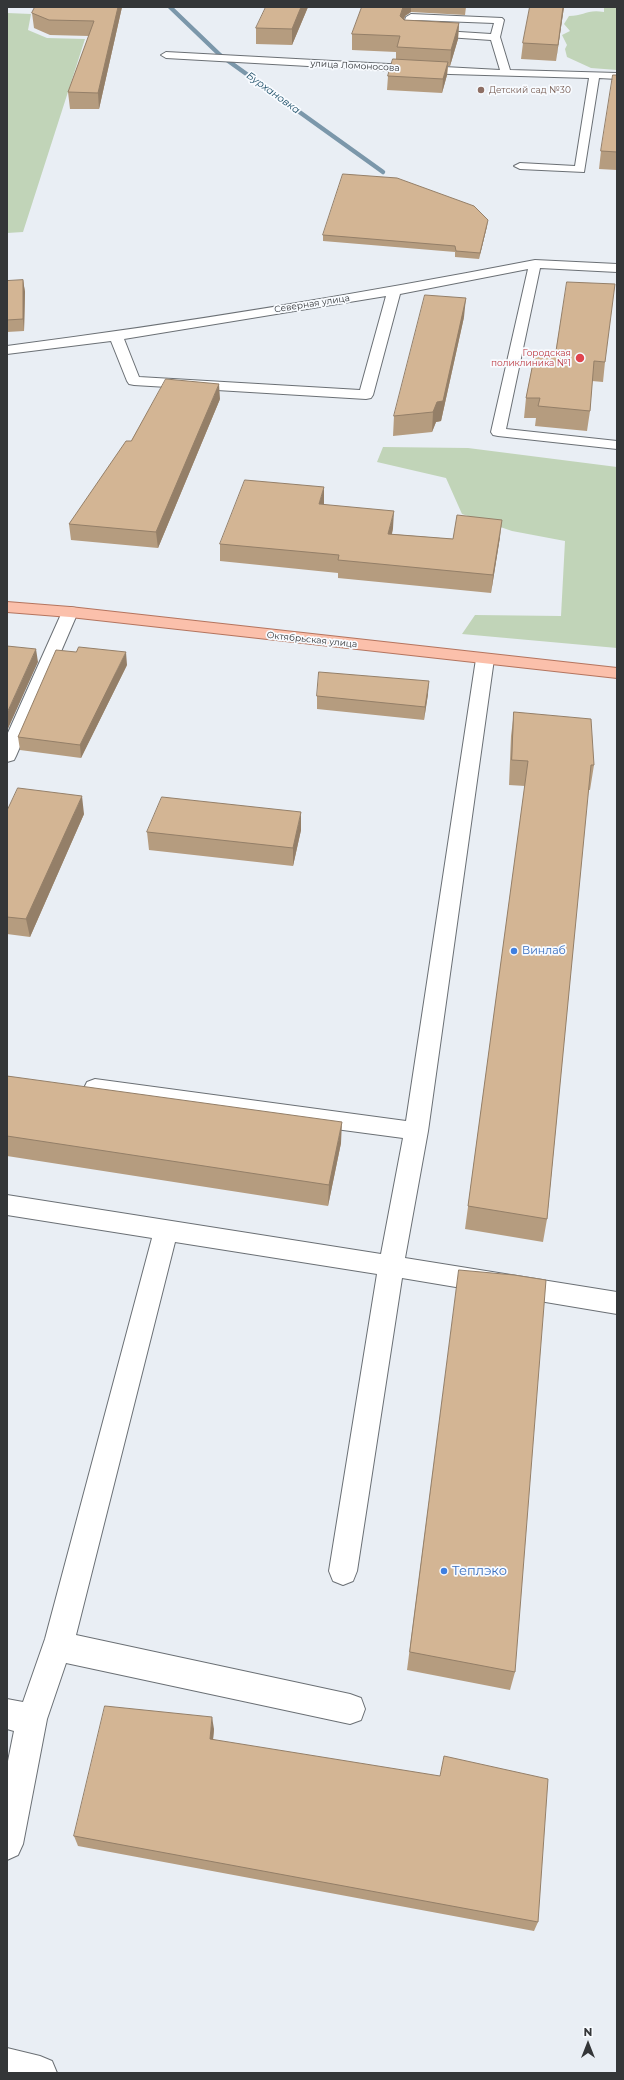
<!DOCTYPE html>
<meta charset="utf-8">
<style>
body{margin:0}
#map{position:relative;width:624px;height:2080px;overflow:hidden;background:#e9eef4;font-family:Montserrat,sans-serif}
canvas{display:block}
.frame{position:absolute;inset:0;border:8px solid #343638;pointer-events:none}
.north{position:absolute;left:568px;top:2024px;width:40px;height:40px;-webkit-text-stroke:3px #f8fbff;paint-order:stroke;rotate:0deg;font-size:11px;font-weight:700;line-height:16px;text-align:center;color:#343638}
.north::after{content:'';display:block;margin:auto;width:14px;height:18px;background:#343638;clip-path:polygon(50% 0,100% 100%,50% 72%,0 100%)}
</style>
<div id="map">
<canvas width="624" height="2080"></canvas>
<div class="frame"></div>
<div class="north">N</div>
</div>
<script>
const context = document.querySelector('canvas').getContext('2d');
context.lineJoin = 'round';
function fillPath(path, color) { context.fillStyle = color; context.fill(path, 'evenodd'); }
function trace(path, color, width, dash) { context.strokeStyle = color; context.lineWidth = width; context.lineCap = dash ? 'butt' : 'round'; context.setLineDash(dash || []); context.stroke(path); }
function write(font, color, halo, rows, align = 'center') {
  context.font = font + ' Montserrat,sans-serif'; context.lineWidth = 3.5; context.setLineDash([]); context.textBaseline = 'middle'; context.strokeStyle = halo; context.fillStyle = color; for (const [text, x, y, turn = 0] of rows) {
    context.save(); context.translate(x, y); context.rotate((+turn || 0) * Math.PI / 180); context.textAlign = isNaN(turn) ? turn : align; if (halo) context.strokeText(text, 0, 0); context.fillText(text, 0, 0); context.restore();
  }
}
const green = new Path2D(`
 M610 7H617V70L591 68 567 57 565 49 567 45 562 35 570 31 564 24 569 16C584 16 587 9 604 12V8Z
 M7 13 31 14 28 30 47 38 85 39 23 232 7 233Z
 M383 447 468 448 617 467V648L462 634 475 615 561 616 565 541 512 531 462 514 446 478 377 462Z`);
const stream = new Path2D(`
 M170 7 220 55 383 172`);
const minor = new Path2D(`
 M411 14 502 18 504 20 500 37 510 70 617 73V79L599 78 584 172 520 169 514 166 520 163 575 166 589 78 450 74 166 58 161 55 166 52 500 70 491 40 403 34 401 32 406 17ZM415 20 494 23 491 34 412 29Z
 M535 260 617 264V272L540 268 506 429 617 441V449L498 436 493 435 491 432 528 269 400 294 373 395 371 398 366 399 134 385 129 384 127 381 111 341 7 354V346C184 323 360 294 535 260ZM386 296 360 390 139 377 124 339Z
 M70 607 76 608 78 612 16 756 14 760 7 762V735L62 612 64 608Z
 M485 654 491 655 494 659 428 1131 405 1258 617 1292V1314L402 1278 357 1571 353 1581 343 1585 333 1581 329 1571 377 1274 175 1242 76 1635 350 1694 361 1698 365 1709 361 1720 350 1724 66 1663 47 1719 23 1844 18 1855 7 1860V1766L14 1731 7 1729V1699L23 1702 45 1639 152 1238 7 1215V1195L381 1254 403 1138 95 1097 87 1094 84 1088 87 1082 95 1079 406 1121 476 659 479 655Z
 M7 2048 40 2056 52 2061 57 2073H7Z`);
const major = new Path2D(`
 M7 602 70 607 617 668V678L70 617 7 612Z`);
const wall = new Path2D(`
 M7 7H122L99 109H70L68 92 89 36 50 35 34 28 32 13 35 7Z
 M308 7 292 45 256 44V28Z
 M362 7H466L465 15 411 12 405 16 404 20 459 23 458 39 450 66H448L447 75 442 93 387 90 388 76 396 59V52L352 50V34Z
 M530 7H564L556 61 521 59 523 43Z
 M617 75V170L599 169 601 151Z
 M487 226 479 259 455 257V252L323 241V235Z
 M23 280 25 292 24 331 7 332V281Z
 M464 317 441 421 436 422 432 432 393 436 394 416Z
 M535 353 605 362 603 382 592 381 590 411 587 431 535 426 536 418H524L526 398Z
 M220 399 158 548 71 540 69 524Z
 M324 504 393 528 392 534 453 539 500 537 491 593 338 578V573L220 561V544Z
 M127 665 81 758 20 750 18 737Z
 M428 694 424 720 317 709V696Z
 M514 712 594 765 590 790H588L547 1219 543 1242 465 1229 525 786 509 785 511 736Z
 M7 811 84 814 30 937 7 934Z
 M301 830 293 866 149 850 147 832Z
 M7 1076 341 1143 328 1206 7 1156Z
 M459 1270 515 1672 510 1690 407 1670Z
 M214 1729 213 1739 538 1922 534 1931 78 1846 74 1836Z`);
const shadedWall = new Path2D(`
 M118 7H122L99 109 98 93Z
 M301 7H308L292 45V29Z
 M403 7H411V12L405 16 400 32V16Z
 M563 7H564L556 61 558 45Z
 M459 23 458 39 450 66 451 50Z
 M448 62 447 75 442 93 443 79Z
 M488 220 487 226 479 259 480 253Z
 M23 280 25 292 24 331 23 319Z
 M466 298 464 317 441 421 436 422 432 432 433 412Z
 M219 384 220 399 158 548 156 532Z
 M324 487V504H319Z
 M394 511 393 528 388 551V534Z
 M502 520 500 537 491 593 493 575Z
 M36 649 38 662 7 731V713Z
 M126 652 127 665 81 758 80 745Z
 M429 681 428 694 424 720 425 707Z
 M82 796 84 814 30 937 26 919Z
 M301 812V830L293 866V848Z
 M342 1122 341 1143 328 1206 329 1185Z
 M212 1717 214 1729 212 1751 210 1739Z`);
const building = new Path2D(`
 M35 7H118L98 93 68 92 94 21 49 20 32 13Z
 M266 7H301L292 29 256 28Z
 M362 7H403L400 16 404 20 459 23 451 50 397 47 400 36 352 34Z
 M530 7H563L558 45 523 43Z
 M393 59 448 62 443 79 388 76Z
 M613 75H617V152L601 151Z
 M343 174 397 178 474 206 488 220 480 253 456 251 455 246 323 235Z
 M23 280V319L7 320V281Z
 M567 282 615 284 605 362 594 361 590 411 538 406 540 398H526L535 353 555 355Z
 M425 295 466 298 443 401 437 402 433 412 394 416Z
 M166 379 219 384 156 532 69 524 126 441H131Z
 M245 480 324 487 319 504 394 511 388 534 453 539 457 515 502 520 493 575 338 560 339 555 220 544Z
 M7 646 36 649 7 713Z
 M79 647 126 652 80 745 18 737 56 650 76 652Z
 M319 672 429 681 425 707 317 696Z
 M514 712 591 719 594 765H591L547 1219 468 1206 528 761 512 760Z
 M18 788 82 796 26 919 7 917V811Z
 M162 797 301 812 293 848 147 832Z
 M7 1076 342 1122 329 1185 7 1136Z
 M459 1270 514 1275 546 1280 515 1672 410 1652Z
 M105 1706 212 1717 210 1739 440 1776 444 1756 548 1779 538 1922 74 1836Z`);
const markers = [
 [481,90,4,"#8d6e63"],
 [580,358,5,"#e0444e"],
 [514,951,4,"#3f7fe0"],
 [444,1571,4,"#3f7fe0"]
];
const farStreetnames = [
 ["улица Ломоносова",355,66,3],
 ["Северная улица",312,304,-9],
 ["Октябрьская улица",312,640,6]
];
const farEducationnames = [
 ["Детский сад №30",489,90]
];
const farHealthnames = [
 ["Городская",571,353],
 ["поликлиника №1",571,363]
];
const farWaternames = [
 ["Бурхановка",273,93,36]
];
const shopNames = [
 ["Винлаб",522,951]
];
const nearShopnames = [
 ["Теплэко",452,1571]
];
fillPath(green, '#c1d4b8');
trace(stream, '#7b97aa', 4.5);
trace(minor, '#6b7075', 2);
trace(major, '#b4745e', 2);
fillPath(minor, '#fff');
fillPath(major, '#fbc0ab');
fillPath(wall, '#b59c7f');
fillPath(shadedWall, '#947f68');
fillPath(building, '#d3b594');
trace(building, '#947f68', 1);
for (const [x, y, r, color] of markers) { const dot = new Path2D(); dot.arc(x, y, r, 0, 2 * Math.PI); context.fillStyle = color; context.fill(dot); trace(dot, '#f8fbff', 1.5); }
write('9px', '#343638', '#f8fbff', farStreetnames);
write('9px', '#785e54', '#f8fbff', farEducationnames, 'left');
write('9px', '#be3a42', '#f8fbff', farHealthnames, 'right');
write('italic 10px', '#144761', '#f8fbff', farWaternames);
write('11px', '#366cbe', '#f8fbff', shopNames, 'left');
write('13px', '#366cbe', '#f8fbff', nearShopnames, 'left');
</script>
